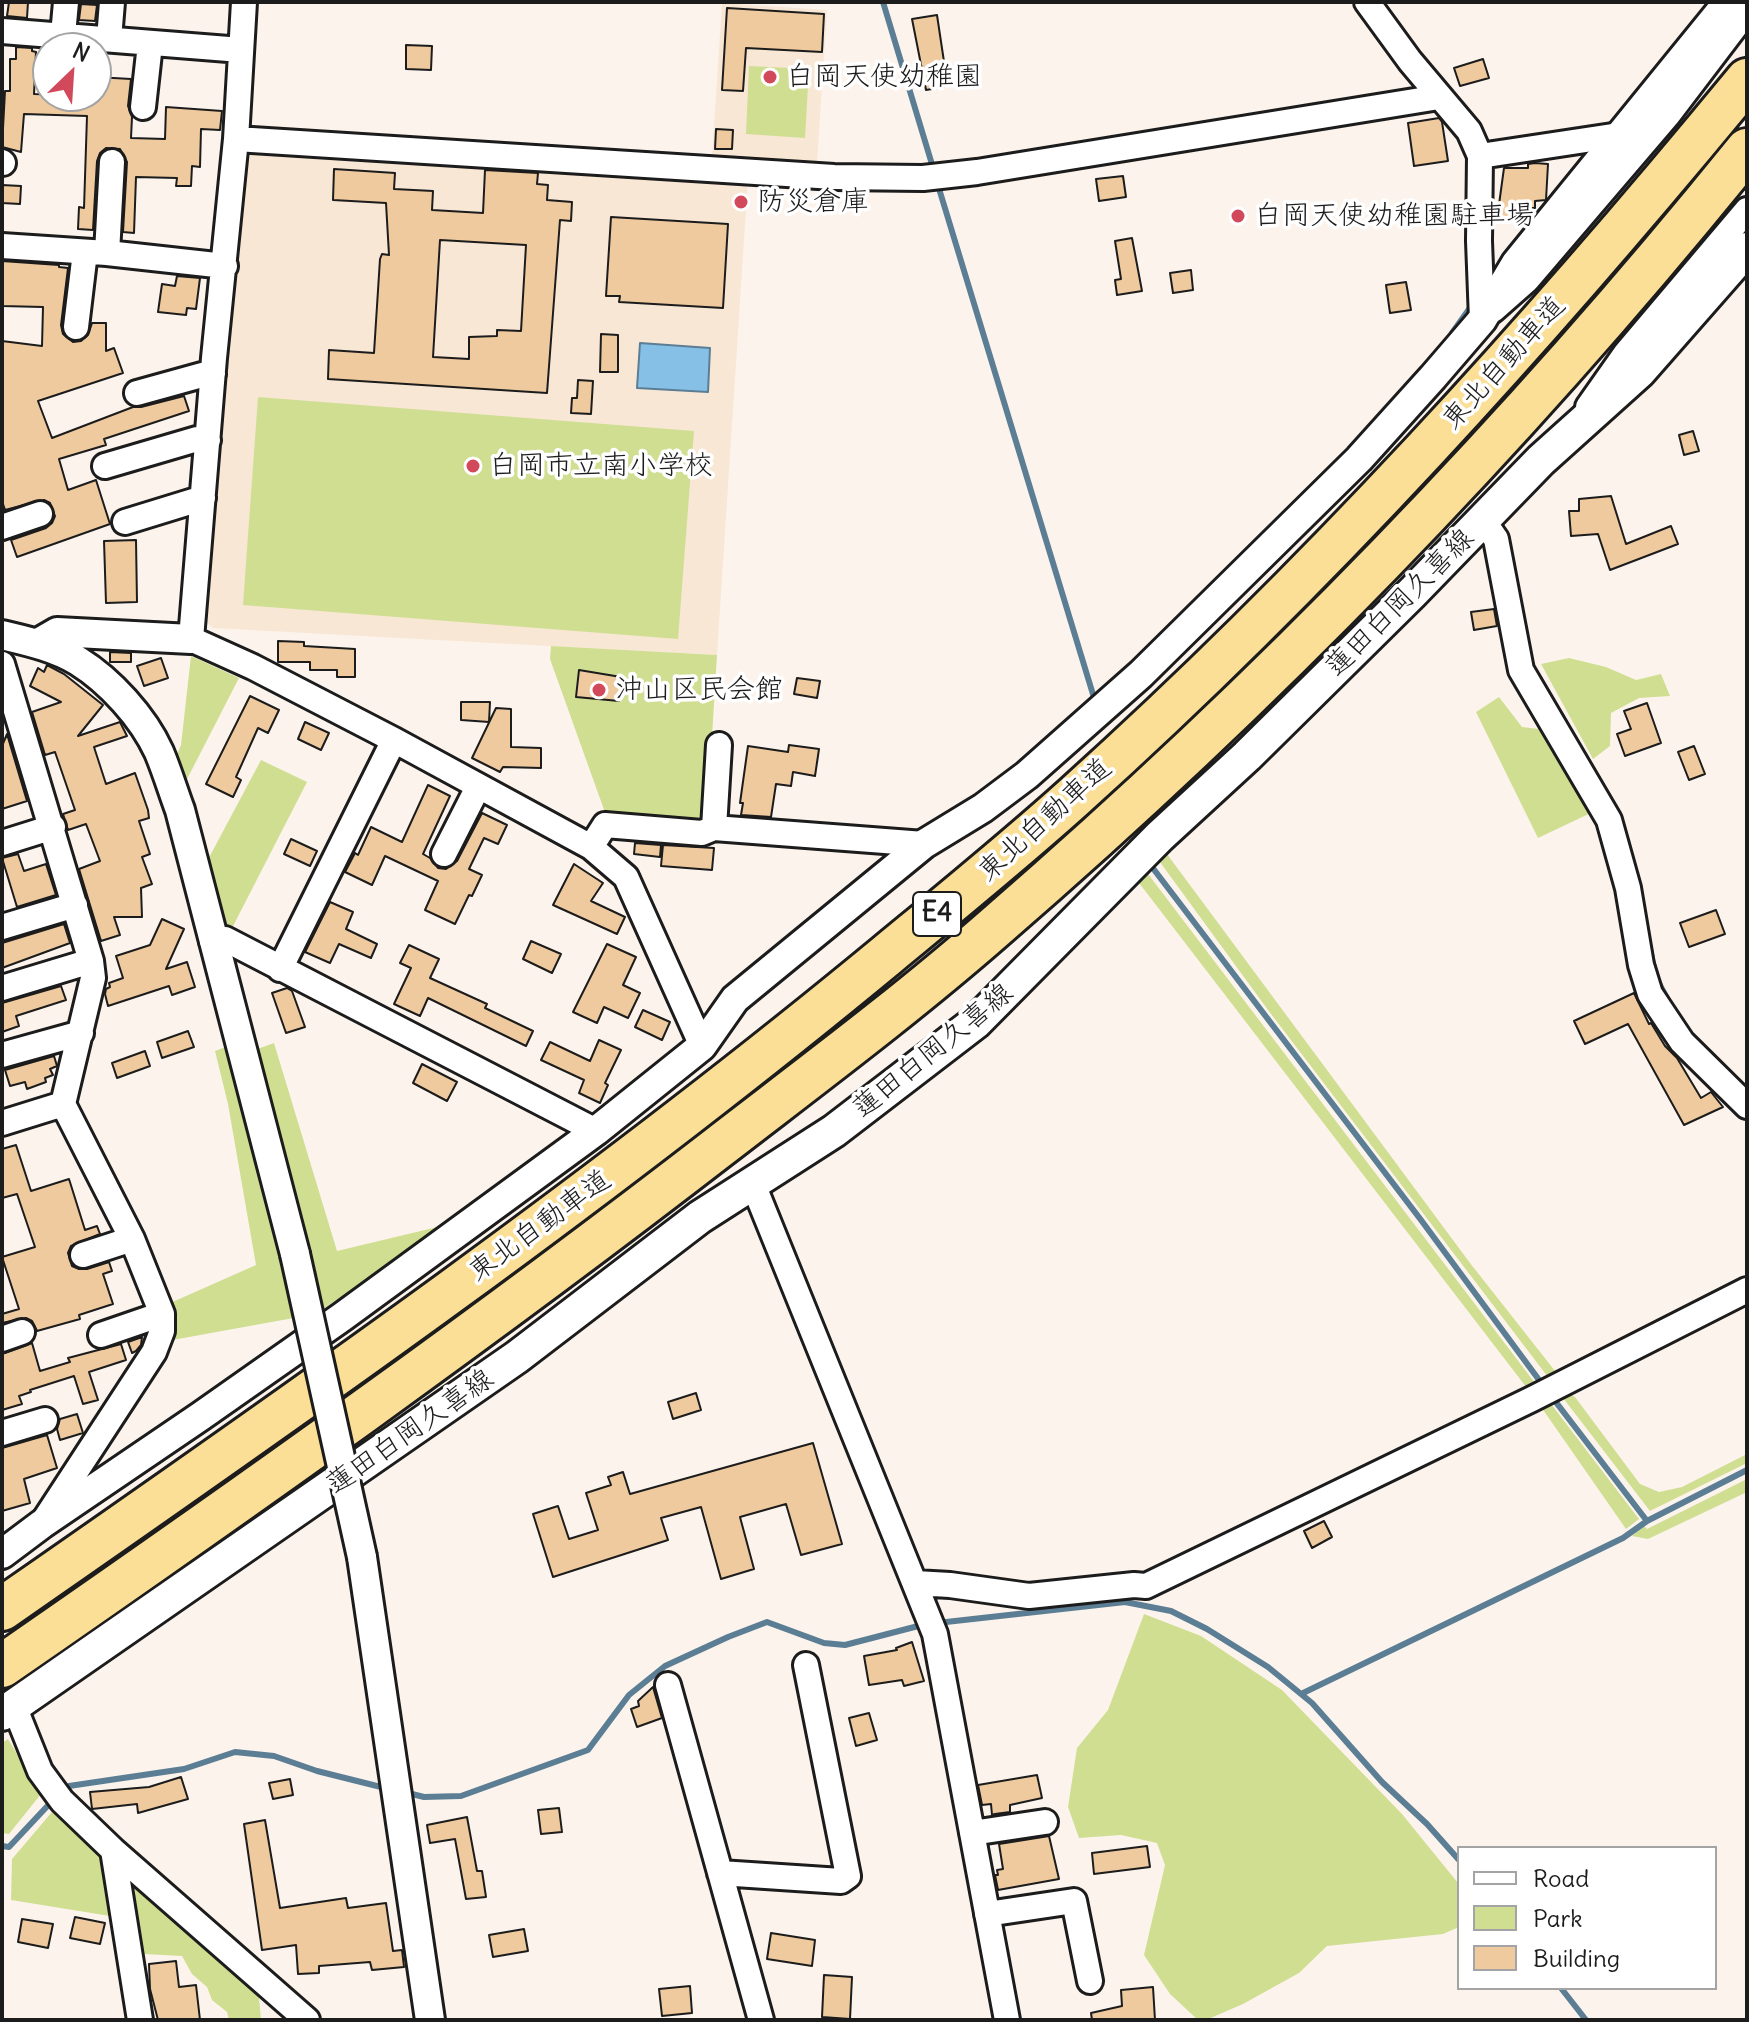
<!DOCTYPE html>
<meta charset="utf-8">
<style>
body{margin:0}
#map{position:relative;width:1749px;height:2022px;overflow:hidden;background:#fcf4ec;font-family:Delius,sans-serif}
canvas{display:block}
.frame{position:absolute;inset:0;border:4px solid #1c1c1c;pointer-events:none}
.legend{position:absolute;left:1457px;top:1846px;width:260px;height:144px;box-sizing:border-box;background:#fff;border:2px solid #a4a4a4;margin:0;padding:10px 14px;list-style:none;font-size:24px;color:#1c1c1c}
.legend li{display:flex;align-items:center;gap:16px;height:40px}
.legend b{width:40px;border:2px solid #a4a4a4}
.north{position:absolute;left:32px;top:32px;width:80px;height:80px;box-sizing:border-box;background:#fff;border:2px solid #a4a4a4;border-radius:50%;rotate:25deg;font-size:22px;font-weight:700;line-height:32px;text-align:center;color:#1c1c1c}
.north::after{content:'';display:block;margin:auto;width:28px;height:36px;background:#d1495b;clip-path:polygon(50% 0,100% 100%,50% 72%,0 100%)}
</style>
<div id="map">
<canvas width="1749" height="2022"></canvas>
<div class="frame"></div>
<ul class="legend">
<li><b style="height:10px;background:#fff"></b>Road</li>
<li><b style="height:22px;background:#d0de92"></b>Park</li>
<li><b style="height:22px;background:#efca9f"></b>Building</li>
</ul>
<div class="north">N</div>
</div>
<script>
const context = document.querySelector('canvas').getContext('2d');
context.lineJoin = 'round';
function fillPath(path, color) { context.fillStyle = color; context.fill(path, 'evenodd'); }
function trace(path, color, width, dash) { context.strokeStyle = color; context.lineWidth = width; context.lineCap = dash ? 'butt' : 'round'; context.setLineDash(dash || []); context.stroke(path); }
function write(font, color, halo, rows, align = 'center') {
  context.font = font + ' Delius,"Klee One",sans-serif'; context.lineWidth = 7; context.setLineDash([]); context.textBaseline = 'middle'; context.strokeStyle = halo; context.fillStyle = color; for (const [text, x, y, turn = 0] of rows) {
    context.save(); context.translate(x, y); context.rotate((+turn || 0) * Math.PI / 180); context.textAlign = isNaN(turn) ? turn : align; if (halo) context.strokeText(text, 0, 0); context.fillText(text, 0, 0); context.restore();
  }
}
const built = new Path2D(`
 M722 3 827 10 817 163 712 156Z
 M247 149 748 179 717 655 213 628 203 618 229 314 242 219Z`);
const green = new Path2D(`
 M749 66 809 69 805 138 746 134Z
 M258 397 694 431 678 639 243 605Z
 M551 646 717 655 707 818 702 827 607 818 550 659Z
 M191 656 239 678 184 785 174 761 181 745Z
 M1569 658 1606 667 1636 680 1661 674 1670 696 1639 698 1611 713 1610 746 1593 759 1541 664Z
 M1499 697 1522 727 1548 730 1595 811 1538 838 1476 712Z
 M261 760 307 782 230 932 216 925 204 867Z
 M1164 850 1470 1263 1559 1376 1551 1381 1268 1010 1157 858Z
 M1145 870 1538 1387 1530 1392 1136 879Z
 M274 1043 337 1251 454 1223 324 1308 252 1051Z
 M231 1045 299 1317 167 1341 168 1304 256 1265 228 1104 215 1051Z
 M1566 1391 1575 1397 1640 1484 1659 1492 1682 1487 1747 1454V1463L1650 1511 1560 1394Z
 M1548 1400 1639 1519 1626 1529 1539 1404Z
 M1747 1479V1492L1648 1539 1632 1536 1644 1526 1647 1529Z
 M1144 1614 1201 1636 1282 1690 1402 1814 1458 1883 1459 1927 1443 1934 1327 1946 1299 1973 1243 2004 1206 2020H1198L1170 1994 1144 1955 1165 1865 1157 1843 1121 1835 1079 1838 1068 1807 1077 1748 1108 1710Z
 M8 1739 41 1794 9 1834 2 1833V1743Z
 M52 1812 100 1853 110 1916 11 1900 12 1859Z
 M126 1883 141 1884 258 1986 261 2020H229L227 2012 212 2000 207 1987 192 1974 182 1956 144 1954Z`);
const water = new Path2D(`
 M640 343 710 348 708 392 637 388Z`);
const stream = new Path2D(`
 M883 2 934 171
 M937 182 1095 701
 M1452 333 1472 305
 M1152 867 1421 1220 1545 1388
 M1650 949 1656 978 1669 1002
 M1552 1397 1647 1521 1747 1470
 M937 1623 1125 1602 1171 1611 1207 1629 1268 1667 1312 1703 1382 1782 1427 1824 1459 1860
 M1301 1694 1623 1538 1647 1521
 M63 1791 69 1786 184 1769 235 1752 274 1756 317 1771 389 1789
 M404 1792 424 1797 461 1796 588 1750 629 1695 665 1666 728 1637 767 1622 824 1643 845 1645 926 1624
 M2 1846 9 1847 54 1799
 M1561 1988 1586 2020`);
const building = new Path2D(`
 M9 2H28L27 18 7 16Z
 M81 4 97 5 95 21 79 20Z
 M727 8 824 14 822 52 746 48 743 91 722 90Z
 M937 15 946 75 942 76 944 87 926 90 912 19Z
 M406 45 432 46 431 70 406 69Z
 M16 47 32 48V51L36 52 34 94 96 96V77L131 79 128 106 132 117 131 138 165 139 166 107 222 111 220 130 201 129 200 167 192 166 191 186H176L177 178 136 177 134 233 123 232 127 162 120 149 106 148 100 153 97 161 93 230 78 229 79 207 84 208 87 116 24 114 21 152 2 147 5 91H10V59H16Z
 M1483 59 1489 78 1460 86 1454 68Z
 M1439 118 1442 122 1448 161 1414 166 1408 123Z
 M716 129 733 130 732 149H715Z
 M1535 163 1548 164 1546 200 1535 201V208H1529L1528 220 1497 219 1504 168H1528V164Z
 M334 169 395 173 394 189 433 191 432 210 483 213 485 170 538 173 537 184 548 185 547 200 572 202 571 221 560 220 547 393 328 379 329 350 374 353 380 259 382 254 389 255 386 203 333 200ZM440 240 526 245 521 331 497 330V336L469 337V359L433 357Z
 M1123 176 1126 197 1099 201 1096 179Z
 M2 185 21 186 20 204 2 203Z
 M611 217 728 224 723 308 619 302 620 296H606Z
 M1132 238 1142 291 1117 295 1115 280 1121 279 1115 241Z
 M2 261 59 265V267L68 268 61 325 63 334 73 342 81 341 88 335 92 323H106V351L114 348 123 373 38 401 52 438 133 407H141L184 396 189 411 104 439 106 445 59 459 68 490 96 480 110 524 17 557 11 540 46 528 52 523 55 516 50 503 44 500 5 510 2 501V341L42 346 43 307 2 306Z
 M1191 270 1193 290 1173 293 1170 273Z
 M177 276 200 278 196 309 187 308 186 315 158 312 162 284 175 286Z
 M1406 282 1411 310 1390 313 1386 285Z
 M601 334 618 335V372H600Z
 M578 380 593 381 591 414 571 413 572 398H577Z
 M1693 431 1699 451 1684 455 1679 435Z
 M1611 496 1626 544 1671 526 1678 544 1610 570 1598 534 1571 536 1569 511H1579V499Z
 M136 540 137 602 106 603 104 541Z
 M1494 609 1497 626 1474 630 1471 612Z
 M278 641 304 642V646L355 649V677H337V670H310V662H278Z
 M110 652 131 653V662H110Z
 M161 658 168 678 144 686 137 666Z
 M47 665 64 674 103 705 78 736 120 722 127 736 94 747 106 784 135 773 148 810 149 818 139 821 150 854 142 857 152 884 141 888 142 917H114L120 935 101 941 79 869 100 861 86 824 68 830 63 814 75 810 55 752 45 755 32 712 61 702 30 686 38 668 44 672Z
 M579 670 621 677 619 701 576 697Z
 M797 678 820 681 817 698 794 694Z
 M250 696 279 710 268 733 258 728 236 777 241 780 233 797 206 784Z
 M461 702H490L489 722 461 720Z
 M1647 703 1661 743 1625 756 1617 734 1631 729 1624 711Z
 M496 708 511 709V747L541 748V768L503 767 500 772 472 758Z
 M305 722 329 733 321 750 298 739Z
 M7 734 27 801 2 809V746Z
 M789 745 819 749 815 776 793 772 791 786 776 784 771 817 741 815 743 803H740L748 746 788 752Z
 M1694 746 1705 774 1689 780 1678 752Z
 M428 785 450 796 423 854 430 858 438 868 446 869 457 861 482 813 507 825 498 844 484 838 469 869 482 875 472 896 469 895 455 924 425 910 438 881 385 856 372 885 345 872 355 853 358 855 371 827 402 842Z
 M291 839 317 851 310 866 284 854Z
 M635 843 661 845 660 857 634 854Z
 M663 845 714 848 712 870 661 866Z
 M18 854 24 871 46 864 56 895 17 907 2 858Z
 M574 864 603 883 591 901 625 917 617 934 553 905Z
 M330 902 353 912 346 929 377 944 371 958 339 944 330 963 305 952Z
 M1716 910 1725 934 1689 947 1680 923Z
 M162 919 184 929 166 969 187 962 195 987 172 995 169 986 108 1006 105 994 106 989 110 987 109 983 123 978 116 956 150 945Z
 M64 924 70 943 2 968V943Z
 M531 941 561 954 552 973 523 959Z
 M607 944 636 957 623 985 640 993 628 1018 604 1007 597 1023 573 1012Z
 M409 945 439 959 430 978 487 1004 485 1008 533 1031 526 1046 428 998 420 1016 394 1004 411 968 400 963Z
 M61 986 66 1000 16 1016 19 1026 2 1032V1003Z
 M287 988 292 991 305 1027 286 1033 272 993Z
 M1634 993 1649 1024 1651 1023 1665 1046 1677 1058 1701 1098 1711 1092 1723 1107 1684 1125 1628 1024 1585 1044 1574 1021Z
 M643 1010 670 1022 662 1040 635 1027Z
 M188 1031 194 1047 162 1058 157 1042Z
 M599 1040 621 1050 605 1083 608 1085 600 1103 579 1093 584 1080 541 1060 550 1042 590 1061Z
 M145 1051 150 1066 117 1078 112 1063Z
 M54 1056 57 1066 50 1069 53 1075 45 1078 46 1082 27 1089 25 1082 10 1086 5 1070Z
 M422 1064 457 1082 447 1101 413 1083Z
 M16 1145 31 1191 69 1179 85 1230 97 1226 100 1234 71 1246 68 1253 72 1266 79 1269H87L109 1262 112 1271 103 1274 113 1304 79 1315 80 1319 37 1331 32 1321 26 1318 2 1323V1314L19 1309 2 1257 35 1247 17 1194 2 1198V1149Z
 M142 1337 141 1345 136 1351 132 1353 128 1342Z
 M32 1343 40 1371 70 1362 68 1358 121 1344 126 1360 89 1372 98 1400 83 1404 74 1376 30 1390 31 1392 19 1396 22 1404 2 1410V1354Z
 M696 1393 701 1410 673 1419 668 1402Z
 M77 1414 83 1433 60 1440 57 1429 60 1419Z
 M47 1435 57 1468 24 1479 30 1503 2 1511V1448Z
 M813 1443 842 1544 801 1555 786 1504 740 1517 754 1569 721 1579 701 1507 661 1518 668 1540 553 1577 533 1514 558 1506 569 1539 598 1530 586 1493 611 1485 608 1477 623 1472 630 1494Z
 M1324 1521 1332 1537 1312 1548 1304 1531Z
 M912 1642 924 1681 904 1686 902 1680 869 1685 864 1656 897 1650 896 1648Z
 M653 1687 662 1718 637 1727 631 1709 639 1706 638 1701Z
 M869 1713 877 1740 856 1746 849 1718Z
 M1037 1775 1042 1798 1010 1805V1812L995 1814 992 1815 991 1804 982 1805 978 1785Z
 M181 1777 188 1799 138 1813 137 1804 92 1809 90 1792 149 1787Z
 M290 1779 293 1795 273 1799 269 1783Z
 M559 1808 562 1832 541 1834 538 1810Z
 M467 1817 477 1871H482L486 1897 466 1899 455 1839 430 1843 427 1825Z
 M265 1820 280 1908 346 1898 348 1908 386 1903 393 1951 402 1950 404 1967 372 1970 370 1962 319 1966V1973L298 1974 296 1945 262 1950 244 1824Z
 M1049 1836 1059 1879 998 1890 995 1875H998L997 1870 1003 1869 999 1844Z
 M1147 1846 1150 1867 1094 1874 1092 1853Z
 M75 1917 105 1923 100 1944 70 1938Z
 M22 1919 53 1924 48 1948 18 1942Z
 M524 1929 528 1951 493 1957 489 1935Z
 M771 1933 815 1940 812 1966 767 1959Z
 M176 1961 179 1987 196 1985 200 2020H158L150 1989 149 1964Z
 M824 1975 852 1977 850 2019 822 2017Z
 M690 1986 692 2013 662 2016 659 1989Z
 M1153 1987 1155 2020H1092L1091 2013 1122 2006 1121 1990Z`);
const minorTunnel = new Path2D(`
 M1668 115 1742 173`);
const minor = new Path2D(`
 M244 2 236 139 214 358 191 639 253 667 394 740 591 847 626 877 702 1046
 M1367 2 1410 61 1469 131 1480 156 1479 241 1482 320
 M2 31 241 50
 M63 35 66 2
 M109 39 112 2
 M143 107 150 44
 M236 139 834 177 923 178 977 172 1439 97
 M1480 156 1619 135
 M2 162 3 163
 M2 246 107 253 225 266
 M107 253 112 162
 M1493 310 1527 280 1668 115 1747 11
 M76 327 85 252
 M137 393 202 375 213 374
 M1588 407 1626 353 1747 210
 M105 466 197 439 208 440
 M1482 519 1496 539 1521 670 1609 820 1628 888 1641 965 1650 994 1682 1042 1747 1106
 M125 522 203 498
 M2 527 40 514
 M2 664 91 961 93 978 63 1104 132 1239 162 1314V1331L154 1352 43 1522
 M714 828 719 745
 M2 843 53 827
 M591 847 605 825 702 833 714 828 924 844
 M444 854 478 787
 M2 927 75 905
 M212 941 225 939 596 1131
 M280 969 394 740
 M2 988 91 961
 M2 1055 81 1033
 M2 1123 63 1104
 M753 1184 935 1634 1007 2020
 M83 1255 132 1239
 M101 1335 162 1314
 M2 1339 22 1332
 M2 1433 45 1420
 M915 1583 950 1585 1029 1596 1134 1585 1146 1586 1532 1399 1747 1290
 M668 1685 761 2020
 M14 1706 40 1771 62 1801 113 1850 307 2020
 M972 1833 1045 1822
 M113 1850 140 2020
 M720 1873 841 1881 848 1876 806 1665
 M987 1914 1074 1901 1090 1981`);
const tertiary = new Path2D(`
 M2 635C27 641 55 647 78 661 110 681 143 717 159 752 167 771 173 791 180 810L295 1254
 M38 643 57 632 191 639
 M2 1554 42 1524 201 1416 342 1317 596 1131 702 1046 735 999 924 844 983 808 1027 775 1141 674 1359 459 1433 377 1482 320 1516 263 1728 2
 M362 1557 430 2020`);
const secondary = new Path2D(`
 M2 1714 517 1357 700 1217 834 1131 976 1022 1160 836 1247 756 1412 593 1541 460 1640 371 1747 249`);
const motorway = new Path2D(`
 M2 1609C303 1400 604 1189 887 955 950 903 1014 851 1075 796 1318 577 1539 333 1747 80
 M2 1666C245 1498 486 1327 720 1146 812 1075 906 1005 994 928 1267 692 1520 431 1747 150`);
const tertiaryBridge = new Path2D(`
 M295 1254 362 1557`);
const markers = [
 [770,77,8,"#d1495b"],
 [741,202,8,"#d1495b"],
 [1238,216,8,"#d1495b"],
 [473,466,8,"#d1495b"],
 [599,690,8,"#d1495b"]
];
const shields = [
 [937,914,48]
];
const shieldNames = [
 ["E4",937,914]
];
const poiNames = [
 ["白岡天使幼稚園",786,77],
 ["防災倉庫",757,202],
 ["白岡天使幼稚園駐車場",1254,216],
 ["白岡市立南小学校",489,466],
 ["沖山区民会館",615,690]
];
const streetNames = [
 ["東北自動車道",1504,363,-48],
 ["蓮田白岡久喜線",1400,603,-45],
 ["東北自動車道",1045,820,-42],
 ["蓮田白岡久喜線",933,1051,-39],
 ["東北自動車道",540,1226,-36],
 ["蓮田白岡久喜線",410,1432,-35]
];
fillPath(built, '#f8e7d5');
fillPath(green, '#d0de92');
fillPath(water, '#87c0e6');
trace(water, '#5c7e95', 2);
trace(stream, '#5c7e95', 6);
fillPath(building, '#efca9f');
trace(building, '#1c1c1c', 2);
trace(minorTunnel, '#dad4cd', 24, [24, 12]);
trace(minor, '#1c1c1c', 30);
trace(tertiary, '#1c1c1c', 34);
trace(secondary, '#1c1c1c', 38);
trace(motorway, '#1c1c1c', 48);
trace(minor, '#fff', 24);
trace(tertiary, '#fff', 28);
trace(secondary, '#fff', 32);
trace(motorway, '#fbdf96', 42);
trace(tertiaryBridge, '#1c1c1c', 34, []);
trace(tertiaryBridge, '#fff', 28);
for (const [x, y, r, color] of markers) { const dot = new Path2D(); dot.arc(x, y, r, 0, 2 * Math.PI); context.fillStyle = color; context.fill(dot); trace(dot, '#fff', 3); }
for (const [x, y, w] of shields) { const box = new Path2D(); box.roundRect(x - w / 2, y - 22, w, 44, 6); context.fillStyle = '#fff'; context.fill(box); trace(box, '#1c1c1c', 2); }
write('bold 26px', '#1c1c1c', null, shieldNames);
write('28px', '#1c1c1c', '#fff', poiNames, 'left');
write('28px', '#1c1c1c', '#fff', streetNames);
</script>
